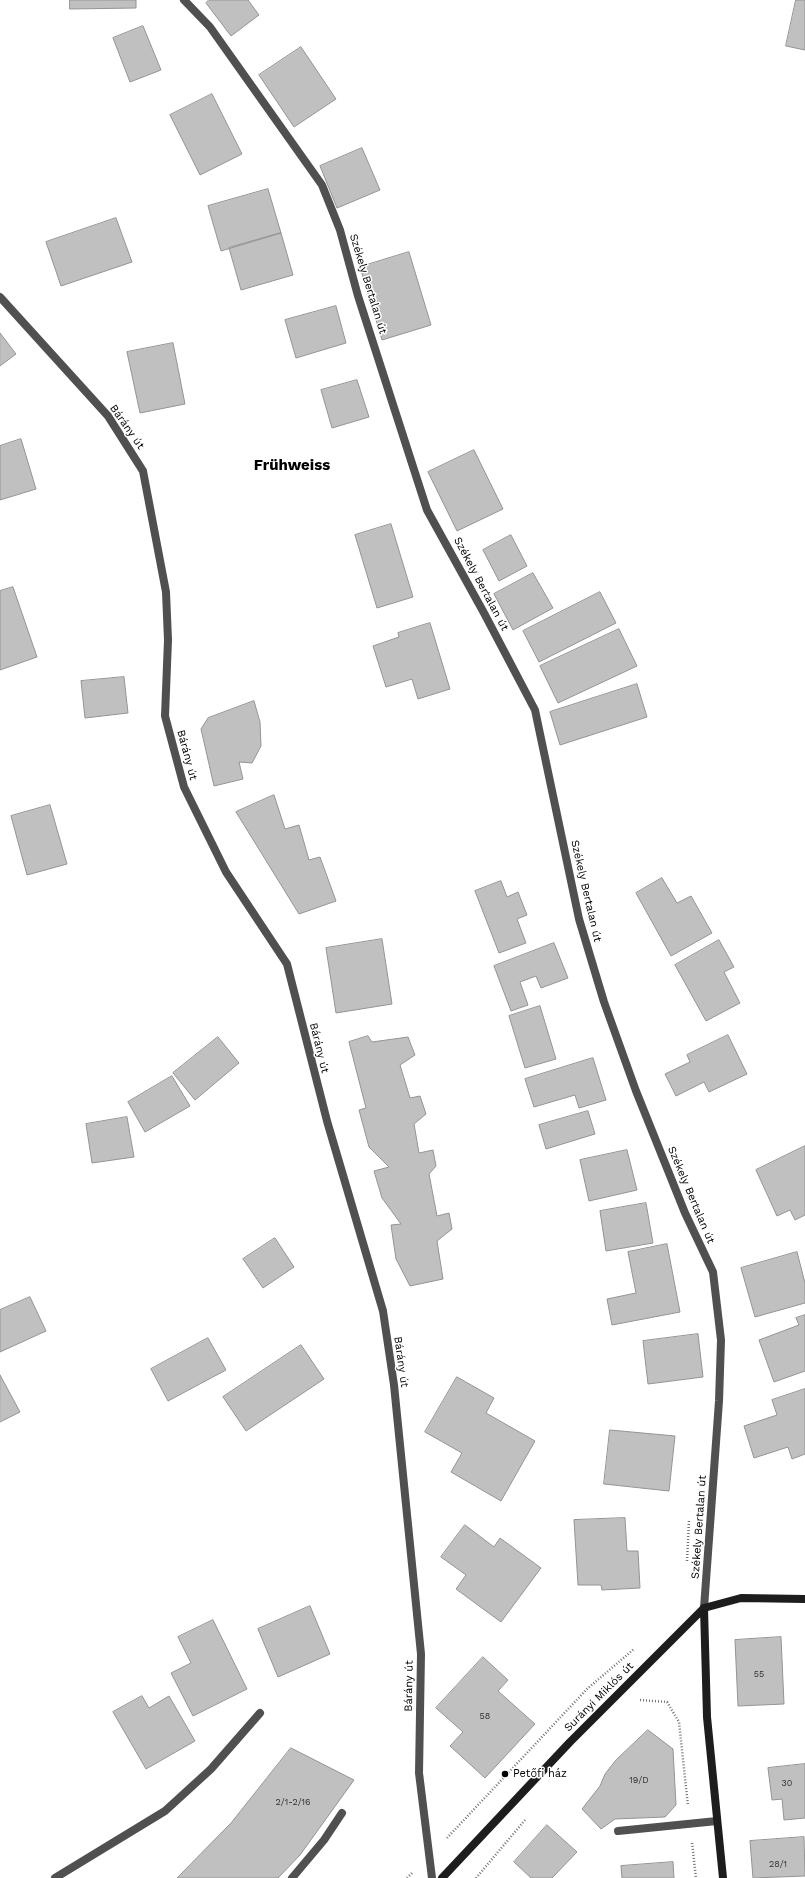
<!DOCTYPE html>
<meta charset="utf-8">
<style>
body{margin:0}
canvas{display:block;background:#fff}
</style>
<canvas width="805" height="1878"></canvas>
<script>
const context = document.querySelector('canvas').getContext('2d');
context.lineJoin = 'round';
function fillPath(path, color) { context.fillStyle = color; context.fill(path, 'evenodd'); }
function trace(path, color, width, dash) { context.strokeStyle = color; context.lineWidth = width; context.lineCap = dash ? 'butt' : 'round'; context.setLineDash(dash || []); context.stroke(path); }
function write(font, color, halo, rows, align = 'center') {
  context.font = font + ' "Work Sans",sans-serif'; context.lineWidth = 3; context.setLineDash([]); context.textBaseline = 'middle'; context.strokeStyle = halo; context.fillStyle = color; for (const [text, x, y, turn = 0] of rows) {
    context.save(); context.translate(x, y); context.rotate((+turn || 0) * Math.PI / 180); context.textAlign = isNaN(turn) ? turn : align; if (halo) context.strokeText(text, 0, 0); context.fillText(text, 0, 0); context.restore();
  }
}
const building = new Path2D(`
 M70 0H136V8L70 9Z
 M209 0H248L259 15 231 36 206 3Z
 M796 0H805V50L786 46Z
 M143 26 161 70 130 82 113 38Z
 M301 47 336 99 294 127 259 75Z
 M212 94 242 154 200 175 170 115Z
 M362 148 380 190 337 208 320 166Z
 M268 189 281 233 221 251 208 206Z
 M116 218 132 262 61 286 46 242Z
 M281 233 293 275 241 290 229 248Z
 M409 252 431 325 382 340 360 267Z
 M336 306 346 343 296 358 285 320Z
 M0 333 16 354 0 366Z
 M173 343 185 404 140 413 127 352Z
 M357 380 369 417 332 428 321 390Z
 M21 439 36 489 0 500V446Z
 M474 450 503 509 457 531 428 472Z
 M391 524 413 597 377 608 355 535Z
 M511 535 527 566 499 581 483 550Z
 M533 573 553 608 513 630 494 594Z
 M13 587 37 657 0 670V591Z
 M600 592 616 623 539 662 523 631Z
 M430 623 450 689 418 699 412 679 386 687 373 646 399 637 398 633Z
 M619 629 637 666 558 703 540 666Z
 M124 677 128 713 85 718 81 681Z
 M637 684 647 717 560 745 550 712Z
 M254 701 260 722 261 746 252 763 239 762 243 779 214 786 201 729 208 718Z
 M274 795 285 829 299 825 309 860 320 857 336 901 299 914 236 812Z
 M50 805 67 864 27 875 11 816Z
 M662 878 677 903 691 896 712 933 671 956 636 893Z
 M501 881 507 897 518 892 527 915 517 919 526 943 499 953 475 891Z
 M382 939 392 1004 336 1013 326 948Z
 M719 940 734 967 724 972 740 1003 706 1021 675 965Z
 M554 943 568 978 541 988 536 976 520 982 528 1005 511 1011 494 966Z
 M540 1006 556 1059 525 1068 509 1016Z
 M728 1035 747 1074 709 1092 704 1082 676 1096 665 1074 690 1062 687 1055Z
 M368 1036 372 1042 408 1037 415 1055 400 1065 410 1098 420 1096 426 1114 414 1124 419 1153 433 1150 436 1166 429 1174 437 1216 449 1213 452 1229 437 1241 443 1279 410 1286 396 1259 391 1225 401 1224 382 1198 374 1171 389 1167 369 1147 359 1110 366 1108 349 1042Z
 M218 1037 239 1063 195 1100 173 1073Z
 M593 1058 606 1100 579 1108 575 1095 534 1107 525 1079Z
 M172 1076 190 1106 145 1132 128 1102Z
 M588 1111 595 1134 546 1149 539 1125Z
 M127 1117 134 1157 92 1163 86 1124Z
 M805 1146V1215L795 1220 790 1210 777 1216 756 1170Z
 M627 1150 637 1190 589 1201 580 1160Z
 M646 1203 653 1243 606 1251 600 1211Z
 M275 1238 294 1267 263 1288 243 1259Z
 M667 1244 680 1312 612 1325 607 1299 636 1293 628 1252Z
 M797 1252 805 1283V1303L755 1317 741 1268Z
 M30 1297 46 1331 0 1352V1310Z
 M805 1315V1371L774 1382 759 1340 799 1325 796 1318Z
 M698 1334 703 1377 648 1384 643 1341Z
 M208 1338 226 1370 168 1401 151 1369Z
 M301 1345 324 1379 246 1431 223 1397Z
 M0 1375 20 1412 0 1422Z
 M457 1377 494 1398 486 1413 535 1441 501 1501 451 1472 462 1453 425 1432Z
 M805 1389V1454L792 1459 788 1447 754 1458 744 1426 777 1415 772 1400Z
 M610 1430 675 1436 669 1491 604 1484Z
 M625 1518 627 1551H638L640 1588 602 1590 601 1585H578L574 1520Z
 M465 1525 494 1547 500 1538 541 1568 501 1622 456 1589 466 1575 441 1557Z
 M310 1606 330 1654 278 1677 258 1629Z
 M213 1620 247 1689 193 1716 171 1673 191 1663 178 1637Z
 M781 1637 784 1704 738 1706 735 1640Z
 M483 1657 508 1680 498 1691 535 1724 485 1778 450 1746 463 1732 436 1708Z
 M142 1696 149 1708 169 1696 195 1741 146 1769 113 1712Z
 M648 1730 673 1749 676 1805 665 1817 615 1819 601 1829 582 1809 600 1786 605 1774 616 1760Z
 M291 1748 354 1780 300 1855 278 1878H177L231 1823Z
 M805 1764V1818L784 1820 782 1799 772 1800 768 1768Z
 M547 1825 577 1852 552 1878H531L514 1862Z
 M804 1837 805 1876 753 1878 750 1841Z
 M673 1862 674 1878H622L621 1866Z`);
const path = new Path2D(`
 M687 1561 689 1520
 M640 1700 667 1702 679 1722 688 1806
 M447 1838 587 1689 634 1649
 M692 1843 696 1878
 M407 1878 412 1873
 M476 1878 525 1820`);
const lane = new Path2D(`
 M618 1831 717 1821`);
const street = new Path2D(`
 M184 0 210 27 322 185 340 230 358 296 427 510 484 613 535 710 579 919 604 1002 636 1091 685 1213 713 1272 721 1340 719 1401 704 1608
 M0 297 108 416 143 471 166 592 168 640 165 716 184 787 226 872 287 964 327 1121 383 1311 394 1385 421 1654 419 1773 432 1878
 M55 1878 165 1811 211 1769 260 1713
 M292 1878 324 1840 342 1813`);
const secondary = new Path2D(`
 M704 1608 707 1717 723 1878
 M442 1878 570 1742 704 1608 741 1598 805 1599`);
const markers = [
 [505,1774,4,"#000"]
];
const numberNames = [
 ["55",759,1674],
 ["58",485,1716],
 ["19/D",639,1780],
 ["30",787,1783],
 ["2/1-2/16",293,1802],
 ["28/1",778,1864]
];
const streetNames = [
 ["Székely Bertalan út",368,284,73],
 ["Bárány út",127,427,55],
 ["Székely Bertalan út",481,584,62],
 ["Bárány út",187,755,75],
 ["Székely Bertalan út",586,891,77],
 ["Bárány út",319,1048,76],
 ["Székely Bertalan út",691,1195,67],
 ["Bárány út",401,1362,82],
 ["Székely Bertalan út",699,1527,-86],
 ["Bárány út",409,1686,-89],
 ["Surányi Miklós út",599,1697,-45]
];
const poiNames = [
 ["Petőfi ház",513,1774]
];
const districtNames = [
 ["Frühweiss",292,466]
];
fillPath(building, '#c0c0c0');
trace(building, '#949494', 1);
trace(path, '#727272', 2.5, [1, 2]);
trace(lane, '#505050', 8);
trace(street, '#505050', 8);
trace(secondary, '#1d1d1d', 8);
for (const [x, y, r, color] of markers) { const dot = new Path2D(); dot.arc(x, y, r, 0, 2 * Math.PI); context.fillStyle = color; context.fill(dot); trace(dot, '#fff', 1.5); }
write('9px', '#303030', null, numberNames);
write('11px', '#000', '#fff', streetNames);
write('11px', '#000', '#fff', poiNames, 'left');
write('bold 15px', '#000', '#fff', districtNames);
</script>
